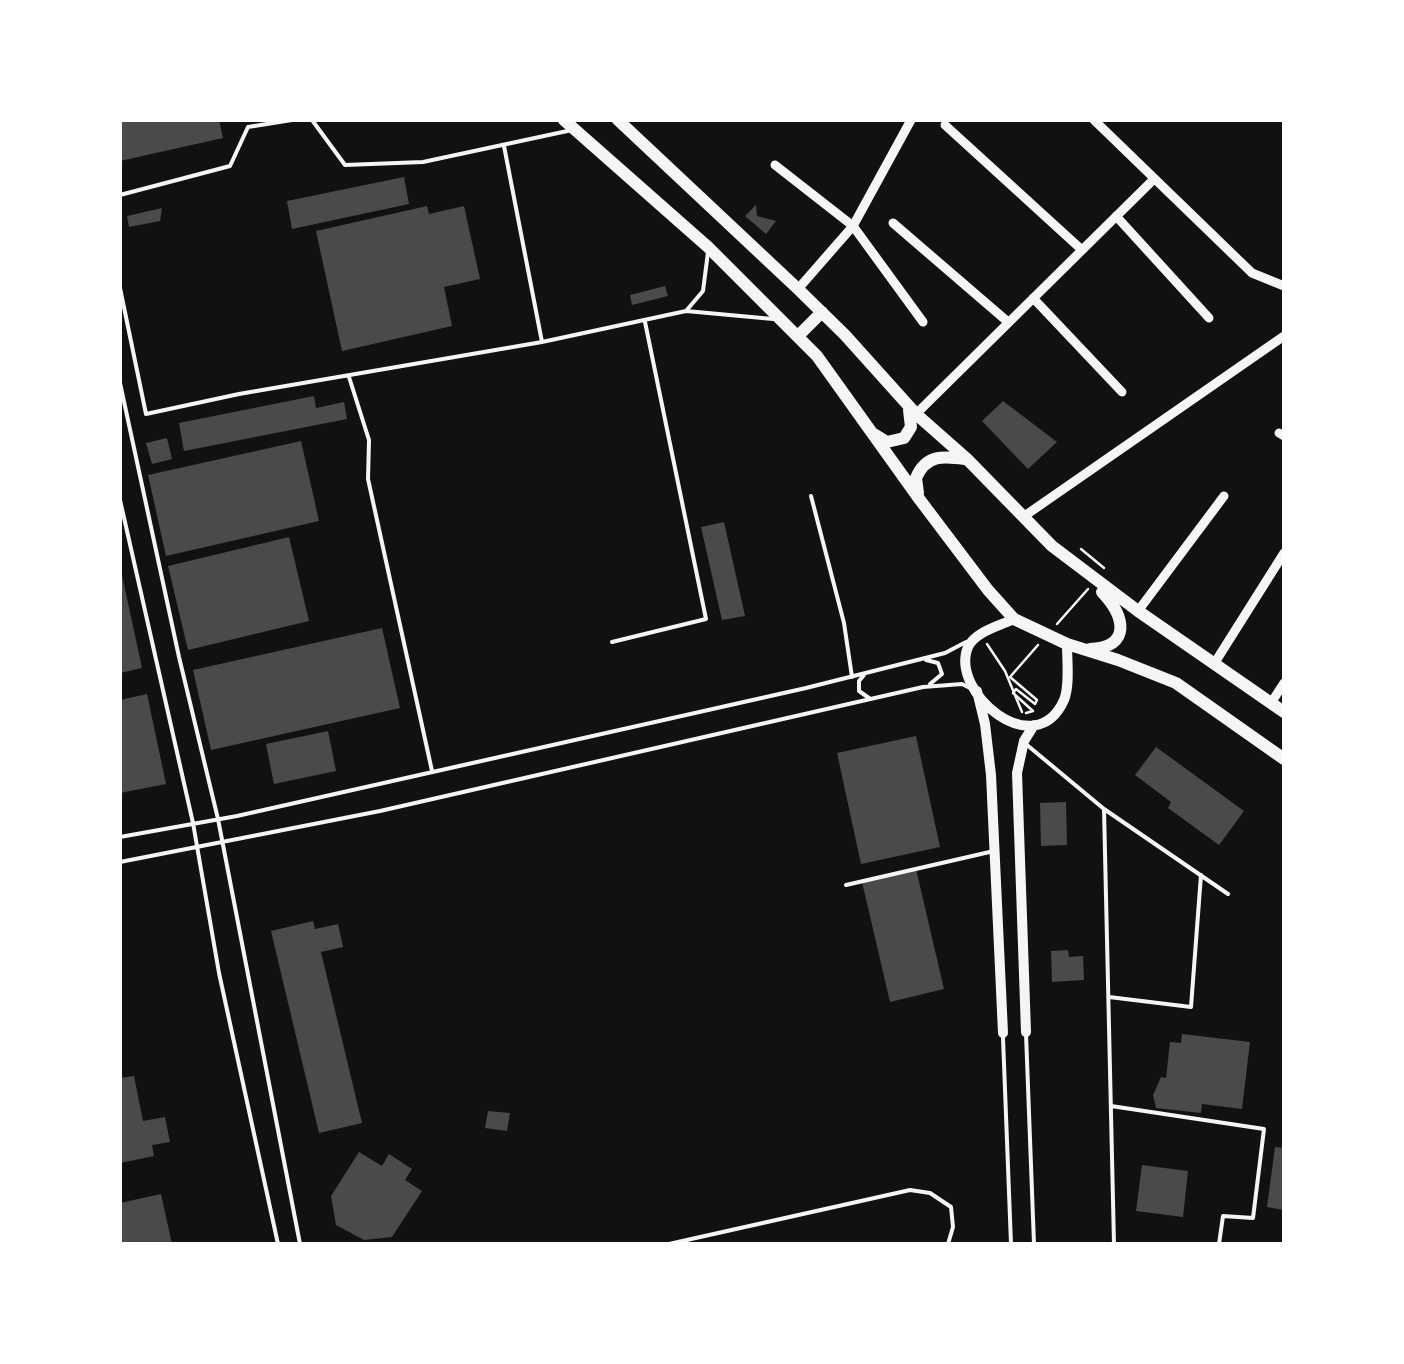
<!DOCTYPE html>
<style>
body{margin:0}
#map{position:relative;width:1404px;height:1364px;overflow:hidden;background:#111;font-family:Commissioner,sans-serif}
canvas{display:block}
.frame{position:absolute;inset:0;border:122px solid #fff;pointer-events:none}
</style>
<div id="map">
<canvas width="1404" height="1364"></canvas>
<div class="frame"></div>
</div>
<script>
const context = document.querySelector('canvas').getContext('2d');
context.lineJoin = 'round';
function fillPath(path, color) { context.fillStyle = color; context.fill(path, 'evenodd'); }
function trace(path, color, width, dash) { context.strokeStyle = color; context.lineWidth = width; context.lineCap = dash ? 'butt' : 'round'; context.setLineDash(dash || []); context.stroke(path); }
const building = new Path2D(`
 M120 120H219L223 138 120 161Z
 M404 177 409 204 292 229 287 201Z
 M756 205 757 216 776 221 766 234 745 216Z
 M427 206 429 214 464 206 480 279 444 287 452 326 342 351 316 231Z
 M162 208 160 221 129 227 127 216Z
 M665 286 668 296 632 305 630 295Z
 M314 396 316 408 344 402 347 419 184 451 179 423Z
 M1003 401 1057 442 1028 469 982 421Z
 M167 438 172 459 152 464 146 443Z
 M301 441 319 521 166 556 148 475Z
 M724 522 745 616 722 620 701 527Z
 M289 537 309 621 188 650 168 566Z
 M122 575 142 668 120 673V576Z
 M382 628 400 708 211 750 193 670Z
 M147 694 166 784 120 793V700Z
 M328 731 336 771 274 784 266 744Z
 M916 736 940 847 861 864 837 753Z
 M1156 747 1244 811 1219 845 1168 808 1171 802 1135 775Z
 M1066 802 1067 845 1041 846 1040 803Z
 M916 869 944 989 890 1002 862 882Z
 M313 921 315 929 338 924 343 947 321 952 362 1123 319 1133 271 931Z
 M1068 950 1069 957 1083 956 1084 980 1052 982 1051 951Z
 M1182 1034 1250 1042 1242 1109 1202 1104 1201 1113 1156 1108 1153 1095 1161 1077 1166 1078 1170 1042 1181 1043Z
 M134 1076 143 1121 165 1117 170 1142 152 1145 154 1156 120 1163V1078Z
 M488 1111 510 1113 507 1131 485 1128Z
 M1275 1147 1284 1148V1210L1267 1207Z
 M359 1152 382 1166 389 1154 412 1169 405 1180 422 1191 392 1237 364 1240 336 1225 331 1196Z
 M1142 1165 1188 1171 1183 1217 1136 1211Z
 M161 1194 172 1244H120V1203Z`);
const path = new Path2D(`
 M1081 549 1104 568
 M1057 624 1088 589
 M987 644 1005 671 1022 712
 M1026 713 1033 711 1013 693 1016 689 1035 704 1037 700 1010 677 1038 645`);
const service = new Path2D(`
 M312 120 345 165 423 162 572 130
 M504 146 542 342
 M120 195 230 166 248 127 292 120
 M120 288 146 414 239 394 542 342 686 311 773 319
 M686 311 703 291 708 252
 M349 377 369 440 368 479 432 771
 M120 383 179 657 218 819 300 1244
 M811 496 844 623 852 677
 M120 500 193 823 219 973 278 1244
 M612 642 706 619 645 322
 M926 660 938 663 942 674 930 684
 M864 675 859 681V691L869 698
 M1027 745 1104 809 1228 894
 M1104 809 1114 1244
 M120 837 237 816 806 688 945 653 966 642
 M120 862 380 811 923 687 962 684 970 688
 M846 885 994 851
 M1109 997 1191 1007 1201 875
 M1026 1034 1034 1244
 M1003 1038 1011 1244
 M1111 1106 1264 1129 1253 1218 1223 1216 1219 1244
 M669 1244 910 1190 930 1193 951 1207 953 1227 948 1244`);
const minor = new Path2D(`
 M1094 120 1252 273 1284 286
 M945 125 1082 250
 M775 165 853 226 923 322
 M1116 216 1209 318
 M893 223 1008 322
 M798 289 853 226 911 120
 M1033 298 1122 392
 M916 414 1154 179
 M1279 433 1284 436
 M1023 517 1284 336
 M1138 611 1224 496
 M1214 664 1284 553
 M1271 703 1284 683`);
const tertiary = new Path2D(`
 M1014 619C999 626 975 632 968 647 949 692 1035 765 1064 700 1070 686 1067 660 1067 644
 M977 691 985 724 991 775 1003 1033
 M1026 1032 1017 773 1024 741 1034 725`);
const primary = new Path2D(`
 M564 120 708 247 817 356 920 500 988 590 1014 619 1067 644 1118 660 1176 683 1284 759
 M618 120 798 289 845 335 916 414 967 459 1052 546 1138 611 1284 712
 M798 336 822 312
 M874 434 887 442 904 438 911 427 909 410
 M918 493 916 478C926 454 944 456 965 459
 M1090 649C1132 647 1125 616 1102 592`);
fillPath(building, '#4a4a4a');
trace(path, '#f5f5f5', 2.5);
trace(service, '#f5f5f5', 4);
trace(minor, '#f5f5f5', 9);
trace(tertiary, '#f5f5f5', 10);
trace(primary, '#f5f5f5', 12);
</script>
